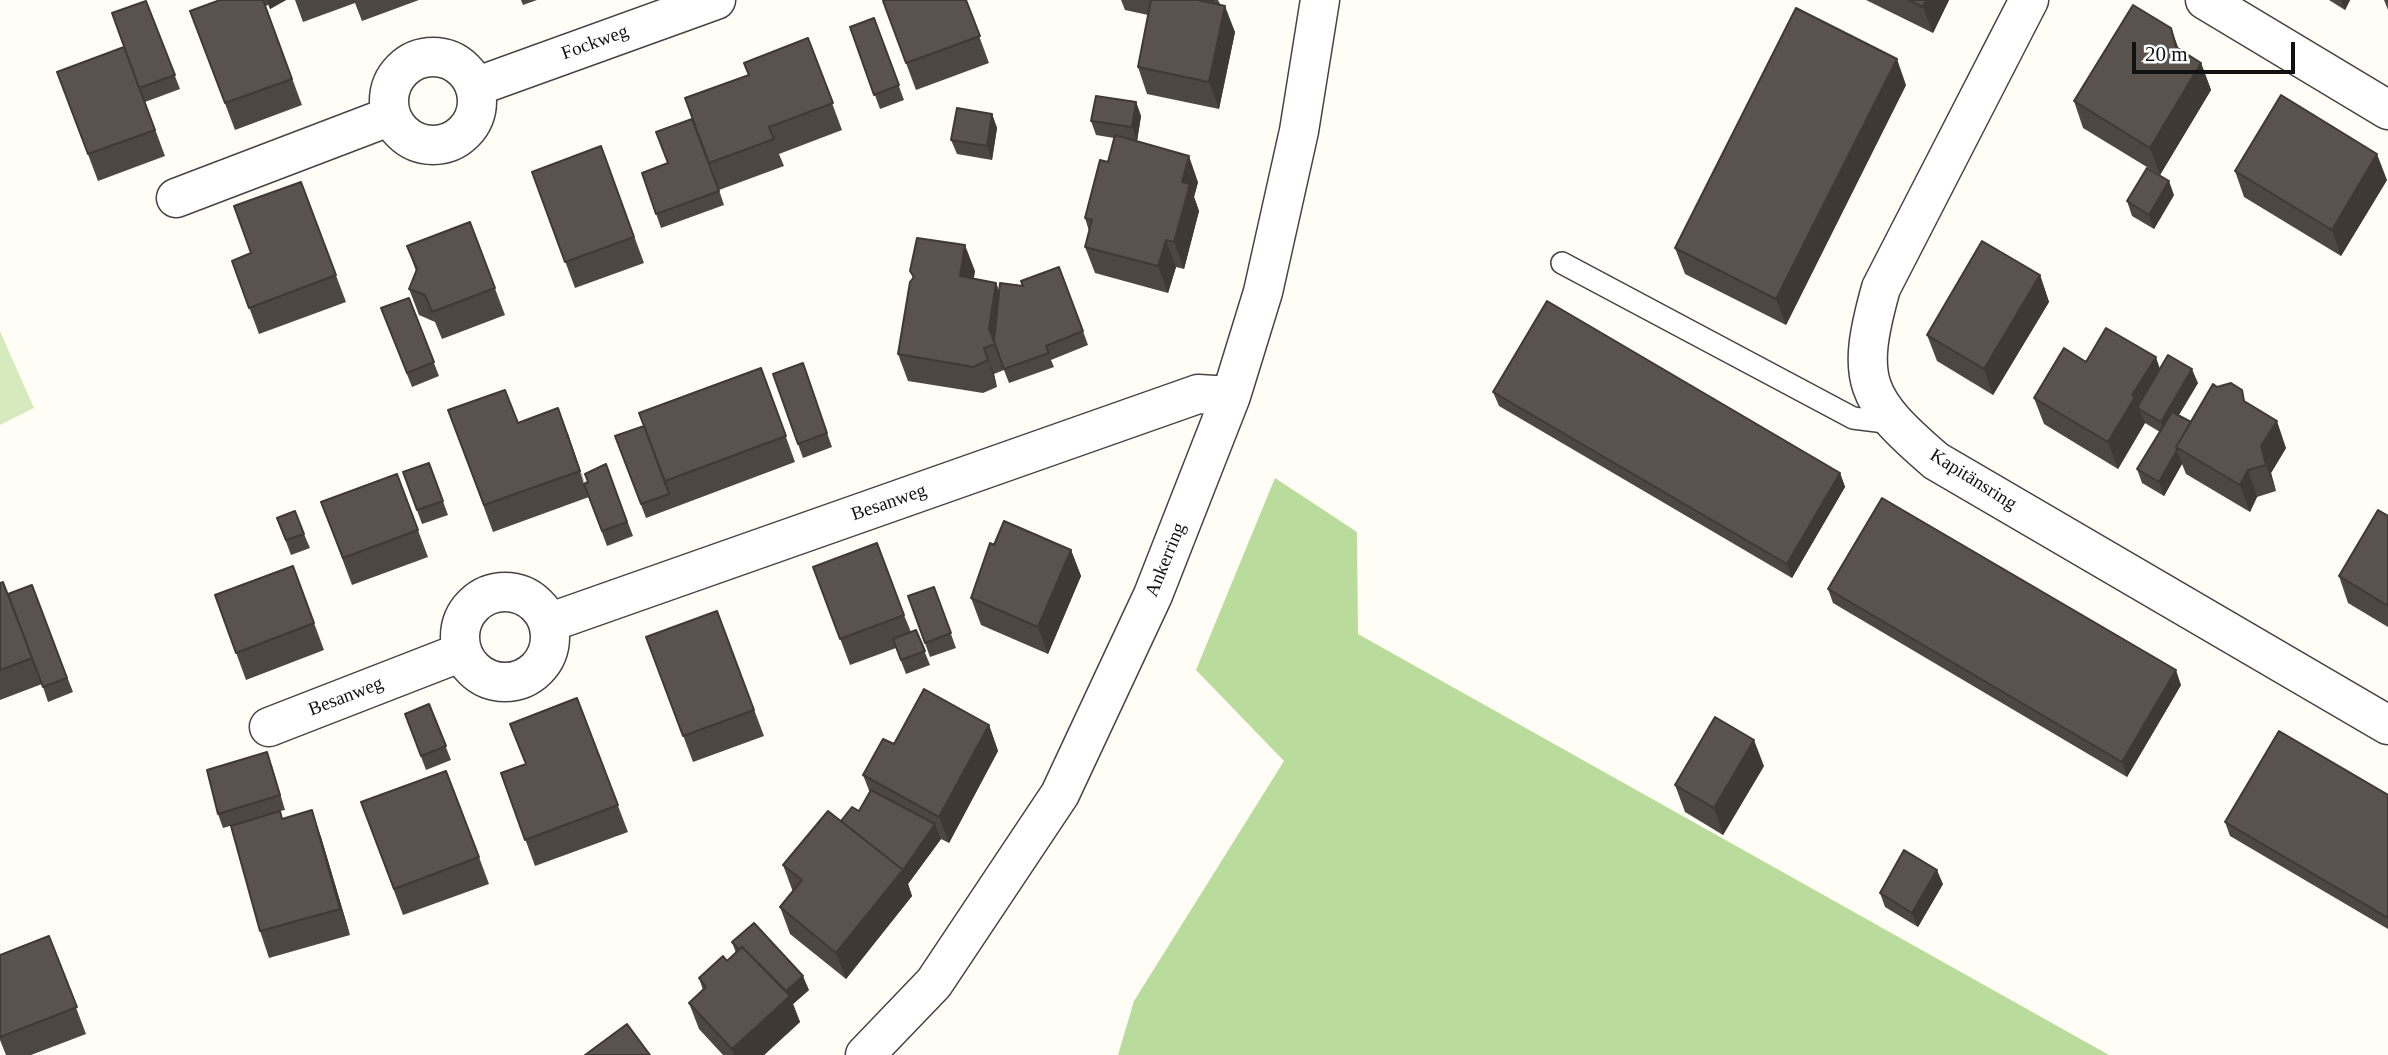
<!DOCTYPE html>
<meta charset="utf-8">
<style>
body{margin:0}
#map{position:relative;width:2388px;height:1055px;overflow:hidden;background:#fffdf5;font-family:"Times New Roman",serif}
canvas{display:block}
.scale{position:absolute;left:2132px;top:42px;width:163px;height:32px;box-sizing:border-box;border:4px solid #111;border-top:0;padding-left:9px;font-size:21px;line-height:24px;white-space:nowrap;color:#111;-webkit-text-stroke:5px #fff;paint-order:stroke}
</style>
<div id="map">
<canvas width="2388" height="1055"></canvas>
<div class="scale">20 m</div>
</div>
<script>
const context = document.querySelector('canvas').getContext('2d');
context.lineJoin = 'round';
function fillPath(path, color) { context.fillStyle = color; context.fill(path, 'evenodd'); }
function trace(path, color, width, dash) { context.strokeStyle = color; context.lineWidth = width; context.lineCap = dash ? 'butt' : 'round'; context.setLineDash(dash || []); context.stroke(path); }
function write(font, color, halo, rows, align = 'center') {
  context.font = font + ' "Times New Roman",serif'; context.lineWidth = 7; context.setLineDash([]); context.textBaseline = 'middle'; context.strokeStyle = halo; context.fillStyle = color; for (const [text, x, y, turn = 0] of rows) {
    context.save(); context.translate(x, y); context.rotate((+turn || 0) * Math.PI / 180); context.textAlign = isNaN(turn) ? turn : align; if (halo) context.strokeText(text, 0, 0); context.fillText(text, 0, 0); context.restore();
  }
}
const green = new Path2D(`
 M0 331 34 408 0 425Z`);
const forest = new Path2D(`
 M1275 478 1357 532 1358 634 2109 1055H1118L1134 1001 1284 761 1196 670Z`);
const service = new Path2D(`
 M1562 263 1853 418 1893 423`);
const minor = new Path2D(`
 M2029 0 1881 288C1855 381 1864 399 1936 461L2388 725
 M2205 0 2388 110
 M389 101a44 44 0 1 1 88 0a44 44 0 1 1-88 0Z
 M475 87 716 0
 M176 198 391 116
 M460 637a45 45 0 1 1 90 0a45 45 0 1 1-90 0Z
 M548 623 1198 394 1231 396
 M269 727 462 652
 M865 1055 934 983 1060 794 1153 595 1231 396 1263 292 1299 131 1320 0`);
const wall = new Path2D(`
 M263 0H286L270 9 269 5 265 6Z
 M263 0 302 105 235 130 190 11Z
 M295 0H419L362 21 355 3 303 22Z
 M521 0H537L523 5Z
 M966 0 989 63 916 90 883 1Z
 M1121 0H1218L1235 32 1219 109 1147 94 1138 67 1148 15 1125 10Z
 M1866 0H1949L1933 33Z
 M2329 0H2350L2345 10Z
 M2384 0H2388V10Z
 M146 1 180 89 145 102 165 156 98 181 57 72 124 47Z
 M874 18 904 100 880 109 850 27Z
 M808 38 842 130 779 154 784 166 719 190 724 205 661 228 642 173 668 163 692 119 748 75Z
 M2179 49 2201 63 2211 90 2160 175 2083 128 2074 101Z
 M1906 85 1786 325 1685 274 1675 248Z
 M1136 102 1141 116 1137 141 1198 182 1194 197 1199 211 1184 269 1176 267 1168 293 1095 273 1085 247 1089 231 1085 218 1108 162 1114 138 1096 135 1091 121Z
 M992 114 997 128 992 160 957 154 951 140Z
 M601 146 644 263 575 288 532 172Z
 M2235 171 2387 180 2341 256 2244 197Z
 M301 182 346 302 259 334 232 261 251 253Z
 M2174 195 2154 229 2132 216 2127 201Z
 M470 222 505 315 442 339 435 322 419 315 409 289 416 271 407 246Z
 M910 271H975L973 279 996 283 999 291 1083 331 1088 345 1051 360 1054 367 1009 383 1004 370 994 374 997 387 983 393 908 381 898 354 913 278Z
 M2040 275 2049 302 1993 395 1937 361 1927 335Z
 M409 298 439 376 412 387 381 308Z
 M2086 362 2160 369 2198 383 2179 415 2191 422 2247 403 2286 448 2271 473 2276 491 2257 497 2250 512 2186 474 2182 464 2164 496 2142 483 2137 469 2160 432 2145 423 2118 469 2044 424 2034 398Z
 M803 363 832 447 803 458 773 374Z
 M761 368 795 462 646 518 615 436 644 426Z
 M1493 392 1840 473 1845 487 1792 578 1499 406Z
 M448 410 518 423 568 434 584 484 588 482 606 464 633 536 607 546 589 497 493 532Z
 M429 463 448 515 422 524 403 472Z
 M397 474 428 557 352 585 321 502Z
 M2388 516V627L2348 603 2339 576Z
 M277 518 304 534 310 548 291 555Z
 M994 545 1071 550 1081 576 1048 654 981 625 971 598Z
 M293 566 324 650 246 680 215 595Z
 M813 567 904 615 911 632 916 630 930 665 906 674 896 648 850 665Z
 M0 583 8 594 32 585 73 692 48 702 42 684 0 700Z
 M934 587 956 648 930 657 908 596Z
 M1828 589 2181 685 2127 777 1833 603Z
 M717 611 764 736 693 762 646 637Z
 M577 698 628 832 535 866 501 773 525 765Z
 M429 704 451 760 426 770 405 714Z
 M989 725 998 751 949 843 941 839 908 884 912 896 846 979 790 934 780 907 793 892 783 865 841 821 859 811 870 793 863 775 894 744Z
 M272 766 285 810 280 811 282 819 321 837 350 935 269 958 260 931 267 815 223 828 218 814Z
 M1764 766 1723 835 1685 812 1675 785Z
 M2388 795V929L2230 836 2225 822Z
 M361 802 479 857 489 884 403 915Z
 M1943 884 1918 927 1885 907 1880 893Z
 M49 936 86 1034 31 1055H6L0 1040V955Z
 M732 942 809 990 793 1004 800 1022 764 1055H723L699 1029 689 1003 703 990 699 978 727 961 736 953Z`);
const shadedWall = new Path2D(`
 M267 0H286L270 9Z
 M1926 0H1949L1933 33 1923 7Z
 M2341 0H2350L2345 10Z
 M1225 6 1235 32 1219 109 1209 82Z
 M2171 28 2181 55 2176 47Z
 M1897 59 1906 85 1786 325 1776 299Z
 M2201 63 2211 90 2160 175 2150 148Z
 M1136 102 1141 116 1137 141 1132 127Z
 M992 114 997 128 992 160 987 146Z
 M2377 154 2387 180 2341 256 2332 230Z
 M1189 156 1198 182 1194 197 1199 211 1184 269 1174 242 1182 182Z
 M2169 181 2174 195 2154 229 2149 215Z
 M1166 240 1176 267 1168 293 1158 266Z
 M965 245 975 271 970 303 960 276Z
 M2040 275 2049 302 1993 395 1984 369Z
 M996 283 1006 309 999 355 989 329Z
 M984 348 994 374 997 387Z
 M2156 357 2165 384 2139 409 2145 423 2118 469 2108 442 2132 395Z
 M2192 369 2198 383 2166 436 2161 422Z
 M558 408 568 434 588 493 580 471Z
 M2277 421 2286 448 2271 473 2276 491 2266 465 2261 446Z
 M2177 450 2182 464 2164 496 2159 482Z
 M2248 470 2257 497 2250 512 2240 485Z
 M1840 473 1845 487 1792 578 1787 564Z
 M1071 550 1081 576 1048 654 1038 627Z
 M2176 670 2181 685 2127 777 2122 762Z
 M989 725 998 751 949 843 939 817Z
 M1754 740 1764 766 1723 835 1714 808Z
 M312 810 321 837 350 935 340 909Z
 M935 824 941 839 908 884 912 896 846 979 836 953Z
 M1937 870 1943 884 1918 927 1912 913Z
 M803 976 809 990 793 1004 800 1022 764 1055H734L732 1049 782 995Z`);
const building = new Path2D(`
 M220 0H263L292 79 225 103 190 11Z
 M885 0H966L980 36 906 63 883 1Z
 M1151 0H1198L1225 6 1209 82 1138 67Z
 M1198 0H1213L1212 3Z
 M1909 0H1926L1923 7Z
 M146 1 175 75 139 88 112 13Z
 M2133 5 2171 28 2176 47 2201 63 2150 148 2074 101Z
 M1796 8 1897 59 1776 299 1675 248Z
 M874 18 899 85 874 95 850 27Z
 M808 38 833 103 769 127 774 139 709 163 685 98 749 75 744 63Z
 M124 47 155 130 88 154 57 72Z
 M2281 95 2377 154 2332 230 2235 171Z
 M1096 96 1136 102 1132 127 1091 121Z
 M957 108 992 114 987 146 951 140Z
 M692 119 719 191 656 214 642 173 668 163 656 132Z
 M1115 135 1189 156 1182 182 1190 184 1174 242 1166 240 1158 266 1085 247 1092 220 1085 218 1100 160 1108 162Z
 M601 146 634 237 565 262 532 172Z
 M2147 168 2169 181 2149 215 2127 201Z
 M301 182 336 275 249 308 232 261 251 253 234 206Z
 M470 222 495 288 432 312 425 295 409 289 417 269 407 246Z
 M917 238 965 245 960 276 996 283 989 329 995 344 984 348 988 360 973 367 898 354 910 282 914 277 910 271Z
 M1982 241 2040 275 1984 369 1927 335Z
 M1059 267 1083 331 1046 346 1049 353 1004 369 994 341 1000 283 1023 286 1021 281Z
 M409 298 434 362 407 373 381 308Z
 M1547 301 1840 473 1787 564 1493 392Z
 M2106 328 2156 357 2132 395 2135 397 2108 442 2034 398 2064 348 2086 362Z
 M2168 355 2192 369 2161 422 2139 409 2138 406Z
 M803 363 827 433 798 444 773 374Z
 M761 368 786 436 665 481 639 413Z
 M2231 383 2242 390 2244 401 2277 421 2261 446 2266 465 2248 470 2240 485 2176 447 2213 384 2217 387Z
 M505 390 518 423 558 408 580 471 484 505 448 410Z
 M2172 412 2191 422 2176 447 2177 450 2159 482 2137 469Z
 M644 426 669 494 641 504 615 436Z
 M429 463 443 501 417 510 403 472Z
 M606 464 627 522 602 531 584 484 588 482 585 474Z
 M397 474 418 530 343 558 321 502Z
 M1882 498 2176 670 2122 762 1828 589Z
 M2378 510 2388 516V606L2339 576Z
 M295 511 304 534 286 540 277 518Z
 M1004 521 1071 550 1038 627 971 598 990 543 994 545Z
 M877 543 904 615 840 639 813 567Z
 M293 566 314 623 236 653 215 595Z
 M3 582 32 658 0 670V583Z
 M32 585 67 678 43 687 8 594Z
 M934 587 951 633 925 643 908 596Z
 M717 611 754 710 683 736 646 637Z
 M916 630 925 651 901 660 893 639Z
 M924 689 989 725 939 817 863 775 883 739 894 744Z
 M577 698 618 805 525 840 501 773 526 764 510 724Z
 M429 704 446 746 421 756 405 714Z
 M1715 717 1754 740 1714 808 1675 785Z
 M2279 731 2388 795V918L2225 822Z
 M267 752 280 795 218 814 207 770Z
 M446 771 479 857 394 889 361 802Z
 M871 790 935 824 903 870 841 821 852 807 859 811Z
 M312 810 340 909 260 931 231 826 280 811 282 819Z
 M828 811 903 870 836 953 780 907 802 880 783 865Z
 M1904 850 1937 870 1912 913 1880 893Z
 M754 923 803 976 786 991 742 947 739 950 732 942Z
 M49 936 77 1007 0 1037V955Z
 M742 947 790 996 732 1049 689 1003 706 987 699 978 723 956 727 961Z
 M627 1024 650 1055H585Z`);
const streetNames = [
 ["Fockweg",595,43,-20],
 ["Kapitänsring",1973,480,32],
 ["Besanweg",889,503,-19],
 ["Ankerring",1166,560,-68],
 ["Besanweg",346,697,-21]
];
fillPath(green, '#d5ebbd');
fillPath(forest, '#b9dc9c');
trace(service, '#444', 24);
trace(minor, '#444', 41);
trace(service, '#fff', 21);
trace(minor, '#fff', 38);
fillPath(wall, '#4d4742');
fillPath(shadedWall, '#3f3936');
fillPath(building, '#5a524d');
trace(building, '#3f3936', 2);
write('19px', '#111', '#fff', streetNames);
</script>
